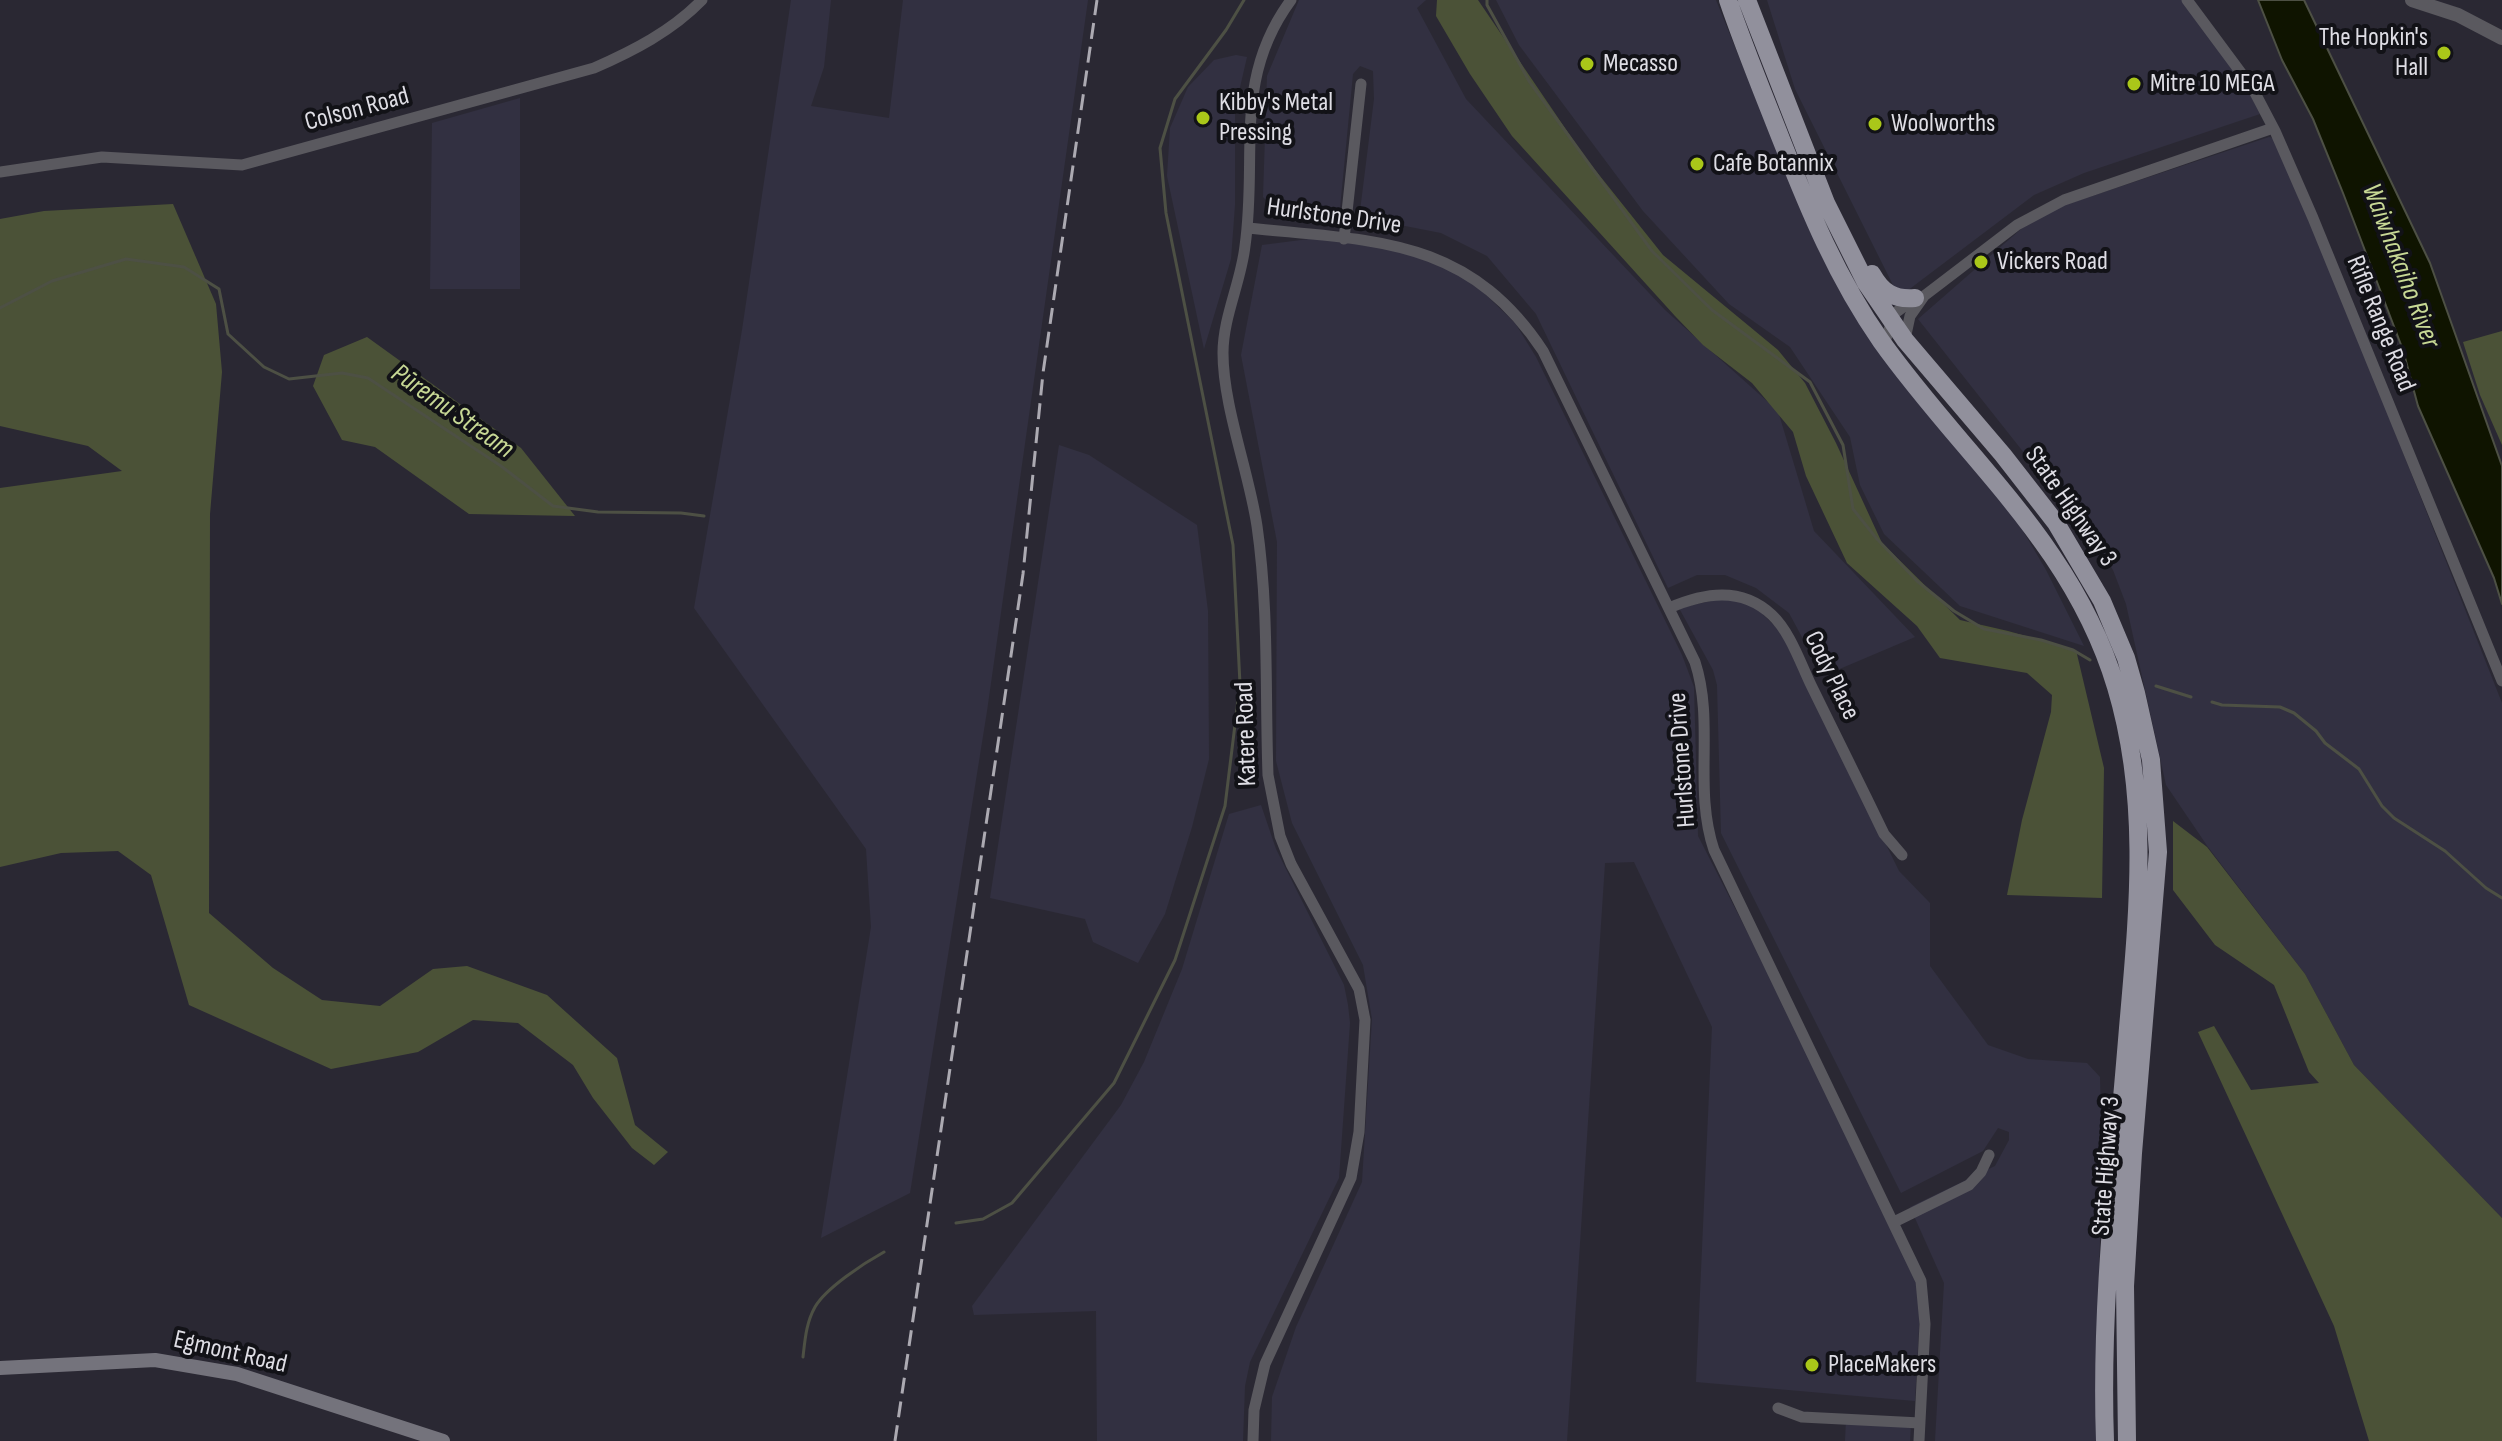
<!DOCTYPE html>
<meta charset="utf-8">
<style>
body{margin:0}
canvas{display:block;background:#2a2833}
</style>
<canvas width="2502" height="1441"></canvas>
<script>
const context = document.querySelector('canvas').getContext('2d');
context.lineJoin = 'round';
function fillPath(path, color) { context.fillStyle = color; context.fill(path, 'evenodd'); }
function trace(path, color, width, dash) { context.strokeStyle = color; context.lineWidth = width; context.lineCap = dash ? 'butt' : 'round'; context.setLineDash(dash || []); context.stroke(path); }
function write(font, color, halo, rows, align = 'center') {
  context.font = font + ' "Sofia Sans Condensed",sans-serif'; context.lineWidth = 8; context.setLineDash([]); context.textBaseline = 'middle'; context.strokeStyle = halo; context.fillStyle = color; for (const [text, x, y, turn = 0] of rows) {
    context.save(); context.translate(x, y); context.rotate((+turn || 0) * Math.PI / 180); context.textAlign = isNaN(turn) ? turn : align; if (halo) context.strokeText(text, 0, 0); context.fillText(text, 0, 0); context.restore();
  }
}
const built = new Path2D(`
 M791 0H831L824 67 811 106 889 118 903 0H1088L987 711 910 1193 821 1238 871 927 866 849 694 608 742 330Z
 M1299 0H1426L1417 8 1466 99 1665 310 1778 411 1814 531 1915 637 1823 676 1789 613 1756 588 1725 575H1697L1668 588 1536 314 1487 256 1441 233 1364 218 1360 211 1374 99 1373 71 1360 66 1353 74 1340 208 1336 216 1283 210 1271 205 1263 197 1267 76Z
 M1496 0H1716L1797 200 1830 262 2016 519 2046 570 2084 646 1960 606 1884 534 1860 485 1850 437 1790 347 1729 304 1643 211 1519 45Z
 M1767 0H2184L2236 65 2260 114 2084 173 2034 195 1899 297 1795 89Z
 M1236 55 1247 57 1235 109V205L1231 259 1204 349 1167 176 1170 128 1188 87 1214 60Z
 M520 98V289H430L432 123Z
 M2269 137 2279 139 2502 703V1218L2354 1065 2305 974 2208 847 2166 785 2126 604 2113 570 2097 545 1918 319 2028 223 2065 205Z
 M1317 238 1365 240 1457 267 1515 323 1536 357 1682 655 1694 687 1698 836 1913 1255 1921 1292 1915 1401 1696 1382 1712 1027 1634 862 1605 863 1567 1441H1271L1272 1397 1296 1327 1362 1182 1372 1019 1363 965 1292 823 1276 761 1277 542 1241 355 1262 245Z
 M1059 445 1089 455 1197 525 1208 611 1209 759 1192 827 1165 914 1138 963 1093 942 1085 919 990 898Z
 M1724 598 1751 603 1782 633 1899 871 1930 903V966L1988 1045 2028 1059 2087 1063 2100 1077 2102 1169 2099 1272 2100 1441H1935L1944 1283 1910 1207 1995 1166 2009 1140V1132L1998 1128 1983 1151 1901 1193 1721 833 1717 685 1713 670 1679 608Z
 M1261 805 1276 849 1344 985 1348 1005 1350 1023 1339 1178 1250 1362 1245 1386 1243 1441H1097L1096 1311 974 1315 972 1306 1121 1105 1144 1062 1182 969 1229 814Z
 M1846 1420 1911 1423 1910 1441H1845Z`);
const green = new Path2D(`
 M1437 0H1478L1584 156 1663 255 1778 350 1805 383 1836 443 1882 543 1960 620 2008 631 2076 650 2104 768 2102 898 2007 895 2022 820 2051 712 2052 695 2027 673 1940 658 1917 626 1847 563 1806 476 1793 432 1752 383 1703 345 1675 316 1512 136 1470 74 1436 16Z
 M173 204 216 304 222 372 210 514 209 913 273 968 322 1000 380 1006 433 969 467 966 547 995 617 1058 635 1125 668 1152 654 1165 632 1148 593 1098 573 1065 518 1023 473 1020 418 1052 331 1069 189 1005 151 875 118 851 61 853 0 867V488L122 471 88 446 0 426V219L44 211Z
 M2502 331V445L2480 395 2463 342Z
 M367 337 521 448 575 516 469 514 375 447 342 440 313 386 324 355Z
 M2173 821 2207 847 2305 974 2354 1065 2502 1218V1441H2369L2334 1326 2198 1032 2214 1026 2251 1090 2319 1083 2309 1072 2274 985 2215 945 2173 890Z`);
const water = new Path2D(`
 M2258 0H2304L2430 263 2502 466V604L2494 578 2418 406 2403 350 2343 193 2313 119 2282 60Z`);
const stream = new Path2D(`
 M1487 0V5L1529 81 1652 251 1712 310 1810 382 1843 445 1853 509 1877 539 1917 581 1954 611 1984 629 2041 640 2073 650 2090 660
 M0 308 52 281 126 259 184 267 219 289 228 334 264 367 289 379 342 373 368 378 501 466 553 506 598 512 681 513 704 516
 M2156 686 2191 697
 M2212 702 2222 705 2280 707 2294 713 2316 731 2325 743 2359 769 2382 806 2394 818 2445 851 2486 888 2502 898
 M956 1223 983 1219 1012 1203 1114 1083 1175 960 1225 806 1240 684 1233 545 1166 213 1160 148 1175 99 1226 30 1244 0
 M803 1357C805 1340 806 1323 815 1307 826 1288 864 1263 884 1252`);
const minor = new Path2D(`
 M2187 0 2253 89 2275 131 2313 218 2502 681
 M0 172 102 157 242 165 594 68C633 51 672 31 702 0
 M1248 228C1372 241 1467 236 1543 351L1695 662C1715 723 1693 788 1714 850L1921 1281 1925 1324 1919 1441
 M1344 239 1361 84
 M1905 339 1910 316 1924 296 2017 225 2064 200 2273 128
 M1884 344 1895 313 1913 300
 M1669 608C1704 593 1741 586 1772 615 1790 632 1800 662 1811 685 1835 734 1860 784 1884 834L1902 855
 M1894 1222 1969 1185 1981 1172 1989 1155
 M1778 1408 1802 1417 1920 1423
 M1253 1441 1254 1410 1265 1364 1351 1178 1359 1132 1365 1020 1359 989 1291 864 1280 836 1268 775C1265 692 1269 609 1257 526 1249 472 1223 406 1223 353 1223 317 1241 282 1245 246 1258 156 1232 80 1291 0`);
const tertiary = new Path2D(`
 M2412 0 2458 15 2502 38`);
const secondary = new Path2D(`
 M0 1368 155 1360 237 1374 443 1441`);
const trunk = new Path2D(`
 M1728 0C1744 47 1763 93 1781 139 1809 210 1837 278 1881 341 1964 458 2073 543 2116 687 2150 800 2138 913 2128 1028 2117 1166 2100 1303 2105 1441
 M1747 0 1826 203 1866 283 1905 340 2003 455 2056 523 2102 601 2126 658 2136 693 2151 760 2158 852 2133 1153 2125 1286 2127 1441
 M1872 274C1882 292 1894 300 1915 298`);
const rail = new Path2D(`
 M895 1441 1023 574 1043 373 1097 0`);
const markers = [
 [2444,53,8,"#aac719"],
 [1587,64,8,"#aac719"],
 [2134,84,8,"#aac719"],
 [1203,118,8,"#aac719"],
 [1875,124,8,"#aac719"],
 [1697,164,8,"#aac719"],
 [1981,262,8,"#aac719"],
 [1812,1365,8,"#aac719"]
];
const poiNames = [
 ["The Hopkin's",2428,38,"right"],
 ["Hall",2428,68,"right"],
 ["Mecasso",1603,64],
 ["Mitre 10 MEGA",2150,84],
 ["Kibby's Metal",1219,103],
 ["Pressing",1219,133],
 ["Woolworths",1891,124],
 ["Cafe Botannix",1713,164],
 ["Vickers Road",1997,262],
 ["PlaceMakers",1828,1365]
];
const streetNames = [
 ["Colson Road",357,110,-15],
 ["Hurlstone Drive",1334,217,8],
 ["Rifle Range Road",2380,324,68],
 ["State Highway 3",2070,507,55],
 ["Cody Place",1831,676,64],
 ["Katere Road",1247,734,-92],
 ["Hurlstone Drive",1683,760,-94],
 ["State Highway 3",2107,1166,-86],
 ["Egmont Road",230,1353,13]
];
const waterNames = [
 ["Waiwhakaiho River",2400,266,69],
 ["Pūremu Stream",452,412,35]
];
fillPath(built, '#323041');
fillPath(green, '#4b5237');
fillPath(water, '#0f1400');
trace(water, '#4d5044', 2);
trace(stream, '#4d5044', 3);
trace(minor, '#5a595f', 11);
trace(tertiary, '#5a595f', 14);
trace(secondary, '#74737c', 14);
trace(trunk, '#91909c', 18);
trace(rail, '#acaab2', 3, [16, 8]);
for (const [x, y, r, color] of markers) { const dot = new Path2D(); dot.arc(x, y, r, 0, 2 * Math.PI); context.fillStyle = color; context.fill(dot); trace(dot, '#121217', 3); }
write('26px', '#dedde4', '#121217', poiNames, 'left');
write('26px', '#dedde4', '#121217', streetNames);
write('italic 28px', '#c7d895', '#121217', waterNames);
</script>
